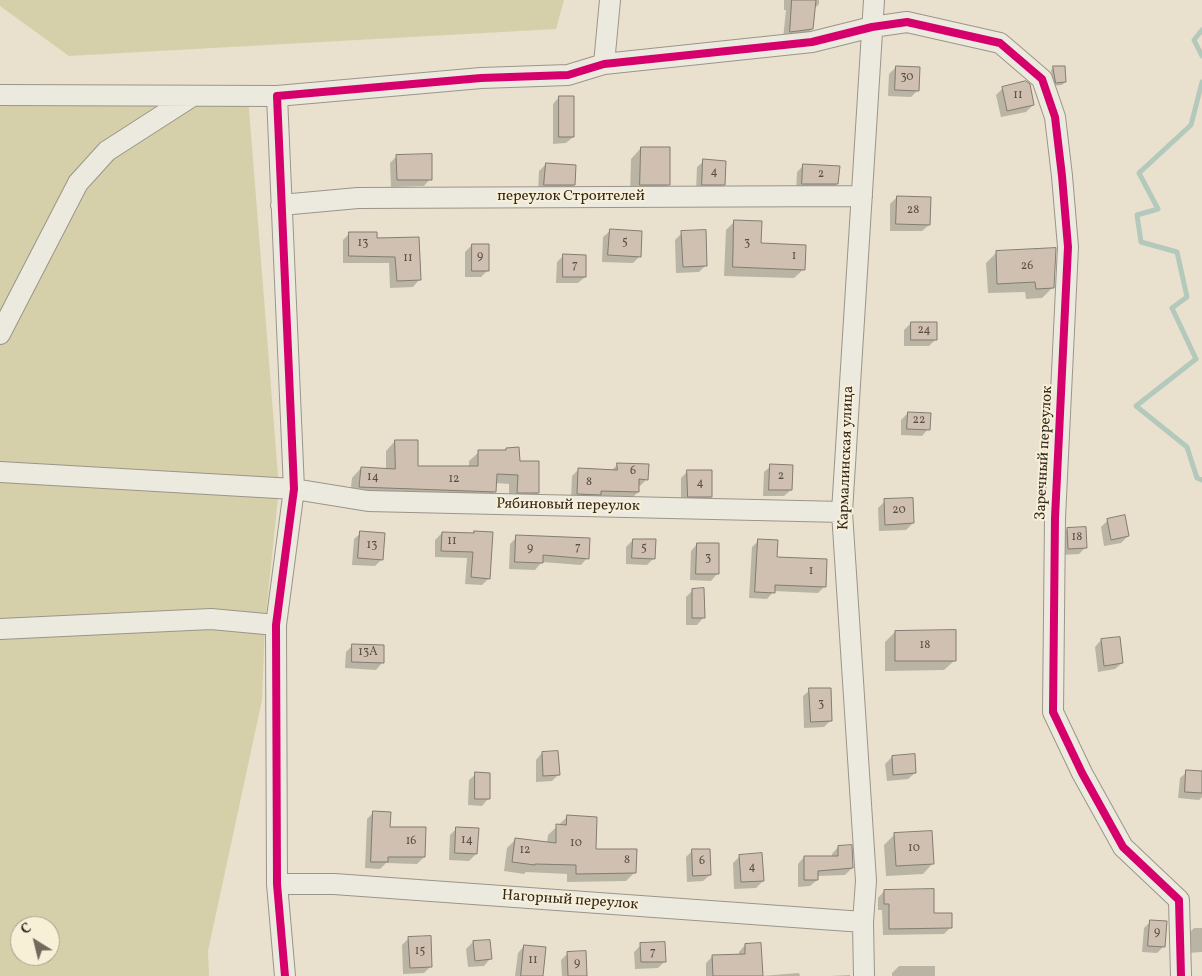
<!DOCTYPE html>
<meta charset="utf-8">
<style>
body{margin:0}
#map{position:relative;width:1202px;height:976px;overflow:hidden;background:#e9e1cd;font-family:Vollkorn,serif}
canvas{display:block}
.north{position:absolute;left:10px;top:916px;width:50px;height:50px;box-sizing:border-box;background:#f8efd7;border:1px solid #a9a08e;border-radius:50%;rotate:324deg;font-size:14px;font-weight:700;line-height:20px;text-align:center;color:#332921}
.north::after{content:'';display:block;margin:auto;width:18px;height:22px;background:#73695d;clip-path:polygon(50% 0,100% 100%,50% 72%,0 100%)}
</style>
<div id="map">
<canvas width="1202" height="976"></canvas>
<div class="north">С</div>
</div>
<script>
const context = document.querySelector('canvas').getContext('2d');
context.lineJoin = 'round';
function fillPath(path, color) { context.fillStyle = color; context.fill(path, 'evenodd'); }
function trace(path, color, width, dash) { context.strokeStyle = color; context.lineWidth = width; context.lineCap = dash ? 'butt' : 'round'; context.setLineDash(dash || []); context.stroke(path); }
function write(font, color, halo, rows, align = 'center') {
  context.font = font + ' Vollkorn,serif'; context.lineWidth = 4; context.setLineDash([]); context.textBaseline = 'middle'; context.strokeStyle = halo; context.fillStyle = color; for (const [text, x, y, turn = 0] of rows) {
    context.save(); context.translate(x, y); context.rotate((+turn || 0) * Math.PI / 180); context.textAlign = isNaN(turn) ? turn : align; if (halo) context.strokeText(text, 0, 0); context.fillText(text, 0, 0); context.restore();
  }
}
const green = new Path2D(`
 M0 0H564L556 29 69 56 0 6Z
 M248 96 279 488 265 624 262 700 208 951 209 976H0V99ZM20 926H50V956H20Z`);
const shadow = new Path2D(`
 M784 0H819V4L814 9 812 29 805 36 783 39 786 10H784Z
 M896 67 918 90 911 97 888 96 889 74Z
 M1054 67 1065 82 1062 85 1053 86 1051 70Z
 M1003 88 1033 105 1026 112 1001 117 996 95Z
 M559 97 573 137 566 143 553 144V104Z
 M641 148 669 184 658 195H630L631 159Z
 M397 156 430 179 424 186 391 187 390 163Z
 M704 161 724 184 717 191H696L697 167Z
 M546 164 574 185 567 192H538L539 171Z
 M804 165 837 184 830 190 796 191 797 172Z
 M897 197 929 225 922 231H890V204Z
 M735 221 759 244 804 269 794 278 724 276 726 230Z
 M610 231 640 256 633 263 602 262 603 237Z
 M350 233 376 240 418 238 419 280 413 287 390 288 389 263H343V240Z
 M682 233 706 265 699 272 676 273 675 240Z
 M472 245 488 270 481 277H465V252Z
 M997 252 1053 287 1042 298 1026 299 1025 292 988 293 986 263Z
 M564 255 585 277 578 283H556L557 262Z
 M911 323 936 339 929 346H904V330Z
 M908 413 928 429 922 436 901 435V420Z
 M395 441 417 467H469V461L479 452 504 451 506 449 518 462 538 493 528 502H509V484L495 483V492L485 501 350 496 352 478 361 468 386 470V451Z
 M618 464 647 479 640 486H638V492L631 499 571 500 572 476 579 469 611 471Z
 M771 466 791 490 784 496H763L764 472Z
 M688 471 711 497 704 503H681V478Z
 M885 501 913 523 906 530 879 531 878 508Z
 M1108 520 1128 536 1121 543 1104 546 1101 527Z
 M1067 529 1086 547 1079 554 1061 555V536Z
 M475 532 489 578 482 585 465 584 467 558 435 557V540L442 533 472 534Z
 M361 533 382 559 375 566 352 565 354 539Z
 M517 537 587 558 581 565 542 562 535 570 509 569 510 544Z
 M633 540 654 558 647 565 626 564V547Z
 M758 541 776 558 825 586 818 593 774 591 767 599 749 598 752 547Z
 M697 544 717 574 711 581 690 580 691 551Z
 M693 590 703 618 697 625H686V597Z
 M895 632 955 660 944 670 885 671V642Z
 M1101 640 1122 663 1115 669 1098 672 1095 647Z
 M353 645 382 663 376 670 345 668 346 652Z
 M810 690 831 720 824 727 804 728 803 696Z
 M542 753 558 775 552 781 536 782V760Z
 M892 757 915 773 908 779 887 781 885 764Z
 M1187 772 1202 773V797L1199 800 1178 798 1180 778Z
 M476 774 488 799 482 806 468 805 469 780Z
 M374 812 389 828 424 857 417 864 386 863 380 869 365 868 367 819Z
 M567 817 594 850 635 872 626 881 567 882V874L526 872 524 874 504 871 507 848 516 839 547 843 548 835Z
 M457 828 476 854 469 861 449 860 450 835Z
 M894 835 933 863 923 874 886 876 884 845Z
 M838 847 852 868 845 875 817 876V880L810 886 798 887V864L804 857H832V854Z
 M693 850 710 875 703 881 687 882 686 857Z
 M740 856 763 881 756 888 734 889 733 863Z
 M884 891 933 914 951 927 944 934 883 935 882 910H878V898Z
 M1150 922 1164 946 1157 953 1142 952 1144 928Z
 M1194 928H1202V952L1188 953 1187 935Z
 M409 938 431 966 424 973 403 974 402 945Z
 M473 942 490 959 484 966 468 967 466 949Z
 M641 945 665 961 658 968 635 969 634 952Z
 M745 945 761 976 799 973 800 976H706V963L713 956 739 955V952Z
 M524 946 542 976H515L518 953Z
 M568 953 586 976H562L561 960Z
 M899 966H935V976H892V973Z
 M850 975V976H830Z`);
const stream = new Path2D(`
 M1202 30 1194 40 1202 56
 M1202 82 1191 125 1139 173 1158 209 1137 215 1141 242 1177 252 1187 297 1172 308 1196 359 1136 406 1187 447 1197 478 1202 480`);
const building = new Path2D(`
 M792 0H816L813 29 790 32Z
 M896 66 920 67 919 91 895 90Z
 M1053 66H1065L1066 82 1056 83Z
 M1026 81 1030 84 1034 105 1007 111 1002 87Z
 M559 96H574V137H559Z
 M641 147H670V185H640Z
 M432 154V180H397L396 155Z
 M703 159 726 161 725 185H702Z
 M546 163 576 165 575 185H544Z
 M803 164 840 166 838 184H802Z
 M897 196 931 197 930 225 896 224Z
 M734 220 762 221 761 243 806 245 805 270 733 267Z
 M610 229 642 231 641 257 608 255Z
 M706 230 707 266 683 267 681 231Z
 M349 232H377V238L419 237 421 280 397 281 395 257 349 256Z
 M472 244H489V271H472Z
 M1056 248 1054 288 1036 289 1035 282 997 284 996 251Z
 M563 254 586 255V277H563Z
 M911 322H937V340H911Z
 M908 412 931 413 930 430 907 429Z
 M395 440H418V466H478V450H506V448L519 447 520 461H539V493H517L518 475 497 474 496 492 359 487 361 467 395 469Z
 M617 463 649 464 648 480 639 479V492L601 491V495L577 494 578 468 617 470Z
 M770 464 793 465 792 490H769Z
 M687 470H712V497H688Z
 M913 498 914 523 885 525 884 499Z
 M1125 515 1129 536 1111 540 1107 519Z
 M1086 527 1087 548 1068 549 1067 528Z
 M360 531 385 533 383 560 358 558Z
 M474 531 493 532 490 579 471 577 473 552 441 551 442 532 474 533Z
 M516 535 590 538 589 559 543 555V563L515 562Z
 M633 539H656L655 559 632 558Z
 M758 539 778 540 777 557 827 559 826 587 775 585V593L755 592Z
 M697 543H719V574H696Z
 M704 588 705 618H692V589Z
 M956 630V661H895V631Z
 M1120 637 1123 663 1104 666 1101 639Z
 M352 644 384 645V663L352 662Z
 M809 688H831L832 721 811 722Z
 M558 751 560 775 543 776 542 752Z
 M915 754 916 773 893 775 892 756Z
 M1186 770 1202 771V793L1185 792Z
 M475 772 490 773V799H475Z
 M373 811 391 812 390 827H426L425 857H388V862H371Z
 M567 815 597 817 596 849H637L636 873 576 874V865L535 864V865L512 862 515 838 556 843V824L566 825Z
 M456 827 479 828 477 854 455 853Z
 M932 831 934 864 896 866 894 833Z
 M852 845 853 868 818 871V880H804V856H838V846Z
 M692 849H710L711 875 693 876Z
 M762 853 764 881 741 882 739 855Z
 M934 889V913H952V928L889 929V904H884V890Z
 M1150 920 1167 921 1165 947 1148 946Z
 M431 936 432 967 410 968 408 937Z
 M490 940 492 959 475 961 473 941Z
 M665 942 666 962H641L640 943Z
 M761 943 763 976H713L712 955 745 954V944Z
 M524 945 546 947 543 976H521Z
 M586 951 587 976H568L567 952Z`);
const minor = new Path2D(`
 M604 64 610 0
 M0 95 277 96
 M281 205 358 198 862 196
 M0 334 78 183 107 151 191 97
 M0 472 294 489 368 501 842 512
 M0 629 211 619 276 625
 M277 884H334L863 922
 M285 976 277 884 276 625 294 489 277 96 481 78 568 75 604 64 812 42 872 27 907 22 1000 43 1042 79 1055 117 1062 176 1068 247 1055 518 1053 712 1082 773 1123 847 1179 900 1181 976
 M864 976 863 922 866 881 842 512 874 0`);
const cycleway = new Path2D(`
 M285 976 277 884 276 625 294 489 277 96 481 78 568 75 604 64 812 42 872 27 907 22 1000 43 1042 79 1055 117 1062 176 1068 247 1055 518 1053 712 1082 773 1123 847 1179 900 1181 976`);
const numberNames = [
 ["30",907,78],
 ["11",1018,96],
 ["4",714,173],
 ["2",821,175],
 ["28",913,211],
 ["5",625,243],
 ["13",363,244],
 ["3",747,244],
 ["9",480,257],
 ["1",794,257],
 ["11",408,259],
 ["7",575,266],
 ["26",1027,267],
 ["24",924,331],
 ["22",919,421],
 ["6",633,472],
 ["2",781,477],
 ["14",373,478],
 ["12",454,480],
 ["8",589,483],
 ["4",700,484],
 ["20",899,511],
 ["18",1077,538],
 ["11",452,542],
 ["13",372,546],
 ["7",578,548],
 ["9",530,549],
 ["5",644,549],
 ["3",708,559],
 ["1",811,572],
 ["18",925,646],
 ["13А",368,653],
 ["3",821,705],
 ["14",467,841],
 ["16",411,842],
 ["10",576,844],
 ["10",914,849],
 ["12",525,851],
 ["8",627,861],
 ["6",702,862],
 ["4",752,868],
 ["9",1157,933],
 ["15",420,952],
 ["7",653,953],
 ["11",533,961],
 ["9",577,964]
];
const streetNames = [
 ["переулок Строителей",571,197],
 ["Заречный переулок",1045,453,-87],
 ["Кармалинская улица",847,458,-88],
 ["Рябиновый переулок",568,506,1],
 ["Нагорный переулок",570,901,4]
];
fillPath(green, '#d5d0aa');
fillPath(shadow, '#0003');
trace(stream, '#b3c9bc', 5);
fillPath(building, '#d0c0b2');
trace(building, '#827c72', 1);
trace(minor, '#9b9589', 22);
trace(minor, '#ece9df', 20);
trace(cycleway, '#d6006c', 8);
write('12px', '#5a4f45', null, numberNames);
write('15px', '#332921', '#f8efd7', streetNames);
</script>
